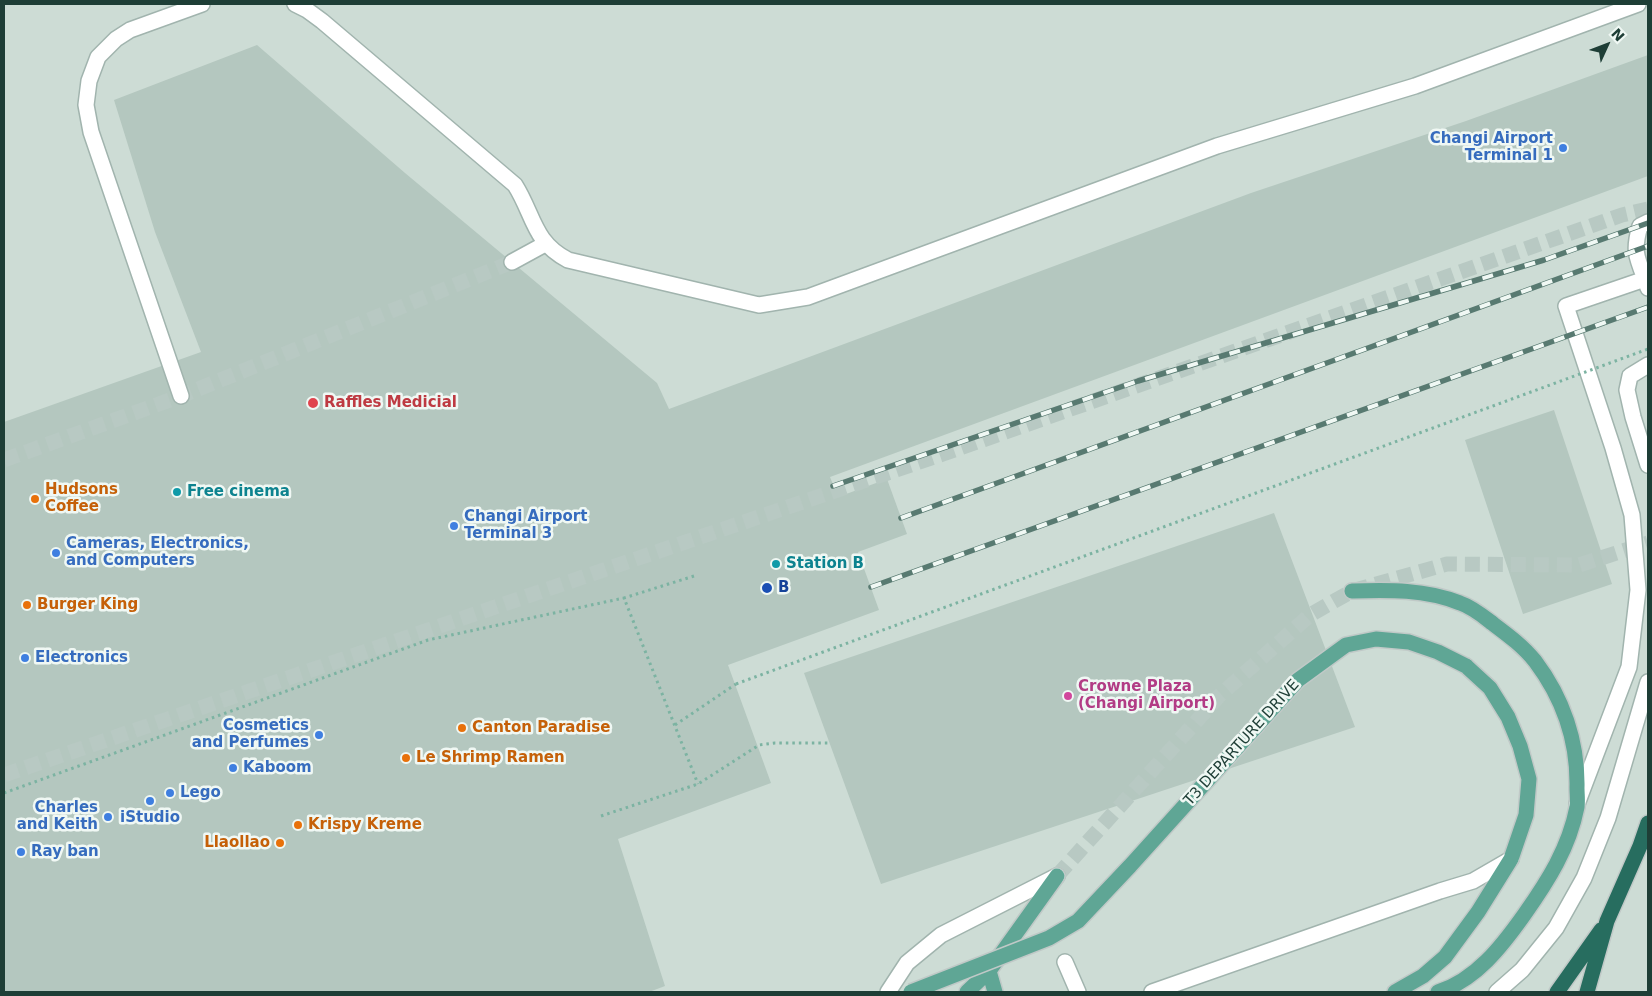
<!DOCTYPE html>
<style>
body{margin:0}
#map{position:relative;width:1652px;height:996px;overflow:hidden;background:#dfece6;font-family:"DejaVu Sans",sans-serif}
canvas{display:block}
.frame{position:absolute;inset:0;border:5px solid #1e3e36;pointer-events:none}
.north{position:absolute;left:1582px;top:20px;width:50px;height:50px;-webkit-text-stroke:4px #f0f8f4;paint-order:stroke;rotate:47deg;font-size:14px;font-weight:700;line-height:20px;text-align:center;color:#1e3e36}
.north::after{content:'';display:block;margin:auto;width:18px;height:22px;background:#1e3e36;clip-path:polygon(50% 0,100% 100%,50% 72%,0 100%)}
</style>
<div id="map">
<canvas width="1652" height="996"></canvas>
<div class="frame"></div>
<div class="north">N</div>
</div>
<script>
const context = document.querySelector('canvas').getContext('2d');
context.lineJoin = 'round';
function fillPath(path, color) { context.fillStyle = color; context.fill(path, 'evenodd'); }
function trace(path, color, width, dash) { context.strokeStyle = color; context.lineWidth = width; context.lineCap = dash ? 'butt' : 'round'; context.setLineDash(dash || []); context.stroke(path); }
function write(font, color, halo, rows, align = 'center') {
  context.font = font + ' "DejaVu Sans",sans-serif'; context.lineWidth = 5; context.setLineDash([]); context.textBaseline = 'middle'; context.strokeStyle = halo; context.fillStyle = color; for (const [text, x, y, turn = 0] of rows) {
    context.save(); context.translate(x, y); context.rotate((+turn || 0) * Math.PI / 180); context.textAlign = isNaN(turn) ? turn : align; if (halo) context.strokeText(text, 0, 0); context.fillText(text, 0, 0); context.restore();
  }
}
const built = new Path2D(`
 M4 4H1648V992H4Z`);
const building = new Path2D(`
 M257 45 405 173 657 383 669 409 1251 193 1466 121 1648 55V176L830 477 838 497 887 479 907 534 858 552 879 610 728 665 771 783 618 839 665 986 649 992H4V422L201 352 155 232 114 100Z
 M1554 410 1612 584 1523 614 1465 440Z
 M1274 513 1355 727 881 884 804 673Z`);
const minorTunnel = new Path2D(`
 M4 460 181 396 512 262`);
const majorTunnel = new Path2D(`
 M4 775 943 454 1622 215 1648 209
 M1057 876 1220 695 1310 615 1352 591 1447 564 1579 565 1648 543`);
const path = new Path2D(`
 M694 576 624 598 698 784
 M675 725 736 684
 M4 793 428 640 624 598
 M601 816 698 784 759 745 775 743H831`);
const minor = new Path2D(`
 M295 4 307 10 322 21 515 185C534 215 533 242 568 260L759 305 808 297 1217 146 1415 86 1638 4
 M512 262 545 244
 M1645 279C1636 256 1633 250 1640 226L1648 222
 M1648 365 1630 376 1627 390 1633 417 1648 465
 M181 396 91 132 86 105 89 81 98 57 116 39 130 30 202 4
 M1577 804 1629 667 1638 590 1632 515 1613 448 1566 306 1645 279 1648 288
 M1065 962 1078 992
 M888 992 907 963 941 935 1057 876
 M1152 992 1440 891 1473 881 1511 859
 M1497 992 1522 970 1556 928 1584 878 1608 818 1648 682`);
const major = new Path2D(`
 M1352 591C1389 590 1425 589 1460 603 1472 607 1483 616 1492 623 1508 635 1523 646 1535 661 1563 698 1578 742 1577 788 1577 794 1578 801 1577 807 1569 848 1548 881 1524 915 1502 946 1476 980 1438 992
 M989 971 995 992
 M967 992 989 971 1057 876
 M1395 992 1423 976 1445 957 1478 912 1511 859 1526 815 1529 779 1520 746 1508 717 1490 688 1466 666`);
const highway = new Path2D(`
 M1557 992 1601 930
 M1587 992 1607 921 1640 846 1648 823`);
const rail = new Path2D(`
 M833 486 1138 381 1544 260 1648 223
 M901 518 1648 246
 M871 587 1648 307`);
const pathBridge = new Path2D(`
 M736 684 1648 349`);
const majorBridge = new Path2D(`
 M911 992 1049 938 1078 921 1130 866 1298 680 1346 645 1376 639 1409 642 1438 652 1466 666`);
const markers = [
 [1563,148,5,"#3f7fe0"],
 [313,403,6,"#e0444e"],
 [177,492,5,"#0f9aa8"],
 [35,499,5,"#e8710a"],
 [454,526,5,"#3f7fe0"],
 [56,553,5,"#3f7fe0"],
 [776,564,5,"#0f9aa8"],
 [767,588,6,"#1a4fb4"],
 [27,605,5,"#e8710a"],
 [25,658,5,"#3f7fe0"],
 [1068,696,5,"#d1479c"],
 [462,728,5,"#e8710a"],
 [319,735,5,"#3f7fe0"],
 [406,758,5,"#e8710a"],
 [233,768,5,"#3f7fe0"],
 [170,793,5,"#3f7fe0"],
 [150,801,5,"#3f7fe0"],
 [108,817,5,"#3f7fe0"],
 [298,825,5,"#e8710a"],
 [280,843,5,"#e8710a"],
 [21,852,5,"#3f7fe0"]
];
const shopNames = [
 ["Changi Airport",1553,139,"right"],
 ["Terminal 1",1553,156,"right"],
 ["Changi Airport",464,517],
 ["Terminal 3",464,534],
 ["Cameras, Electronics,",66,544],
 ["and Computers",66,561],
 ["Electronics",35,658],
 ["Cosmetics",309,726,"right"],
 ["and Perfumes",309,743,"right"],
 ["Kaboom",243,768],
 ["Lego",180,793],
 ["Charles",98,808,"right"],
 ["and Keith",98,825,"right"],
 ["iStudio",150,818,"center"],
 ["Ray ban",31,852]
];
const healthNames = [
 ["Raffles Medicial",324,403]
];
const foodNames = [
 ["Hudsons",45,490],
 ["Coffee",45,507],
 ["Burger King",37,605],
 ["Canton Paradise",472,728],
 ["Le Shrimp Ramen",416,758],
 ["Krispy Kreme",308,825],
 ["Llaollao",270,843,"right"]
];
const cultureNames = [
 ["Free cinema",187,492],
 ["Station B",786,564]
];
const transitNames = [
 ["B",778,588]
];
const hotelNames = [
 ["Crowne Plaza",1078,687],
 ["(Changi Airport)",1078,704]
];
const streetNames = [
 ["T3 DEPARTURE DRIVE",1242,743,-48]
];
fillPath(built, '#cddcd5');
fillPath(building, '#b4c7bf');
trace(minorTunnel, '#b8c9c3', 15, [15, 8]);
trace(majorTunnel, '#b8c9c3', 15, [15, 8]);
trace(minor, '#a1b4ae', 18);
trace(major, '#c0c9c7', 18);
trace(highway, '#c0c9c7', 18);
trace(path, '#7cb3a2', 3, [2.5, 4]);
trace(minor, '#fff', 15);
trace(major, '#5fa695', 15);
trace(highway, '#276d5f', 15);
trace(rail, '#587a71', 5.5);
trace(rail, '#f0f8f4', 4, [11]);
trace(majorBridge, '#c0c9c7', 18, []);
trace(pathBridge, '#7cb3a2', 3, [2.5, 4]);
trace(majorBridge, '#5fa695', 15);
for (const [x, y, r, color] of markers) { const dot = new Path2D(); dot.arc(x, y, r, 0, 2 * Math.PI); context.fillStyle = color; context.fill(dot); trace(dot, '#f0f8f4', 2); }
write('bold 15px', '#366cbe', '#f0f8f4', shopNames, 'left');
write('bold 15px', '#be3a42', '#f0f8f4', healthNames, 'left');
write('bold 15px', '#c56008', '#f0f8f4', foodNames, 'left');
write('bold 15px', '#0d838f', '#f0f8f4', cultureNames, 'left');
write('bold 15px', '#164399', '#f0f8f4', transitNames, 'left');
write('bold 15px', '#b23c85', '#f0f8f4', hotelNames, 'left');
write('15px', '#1e3e36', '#f0f8f4', streetNames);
</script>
